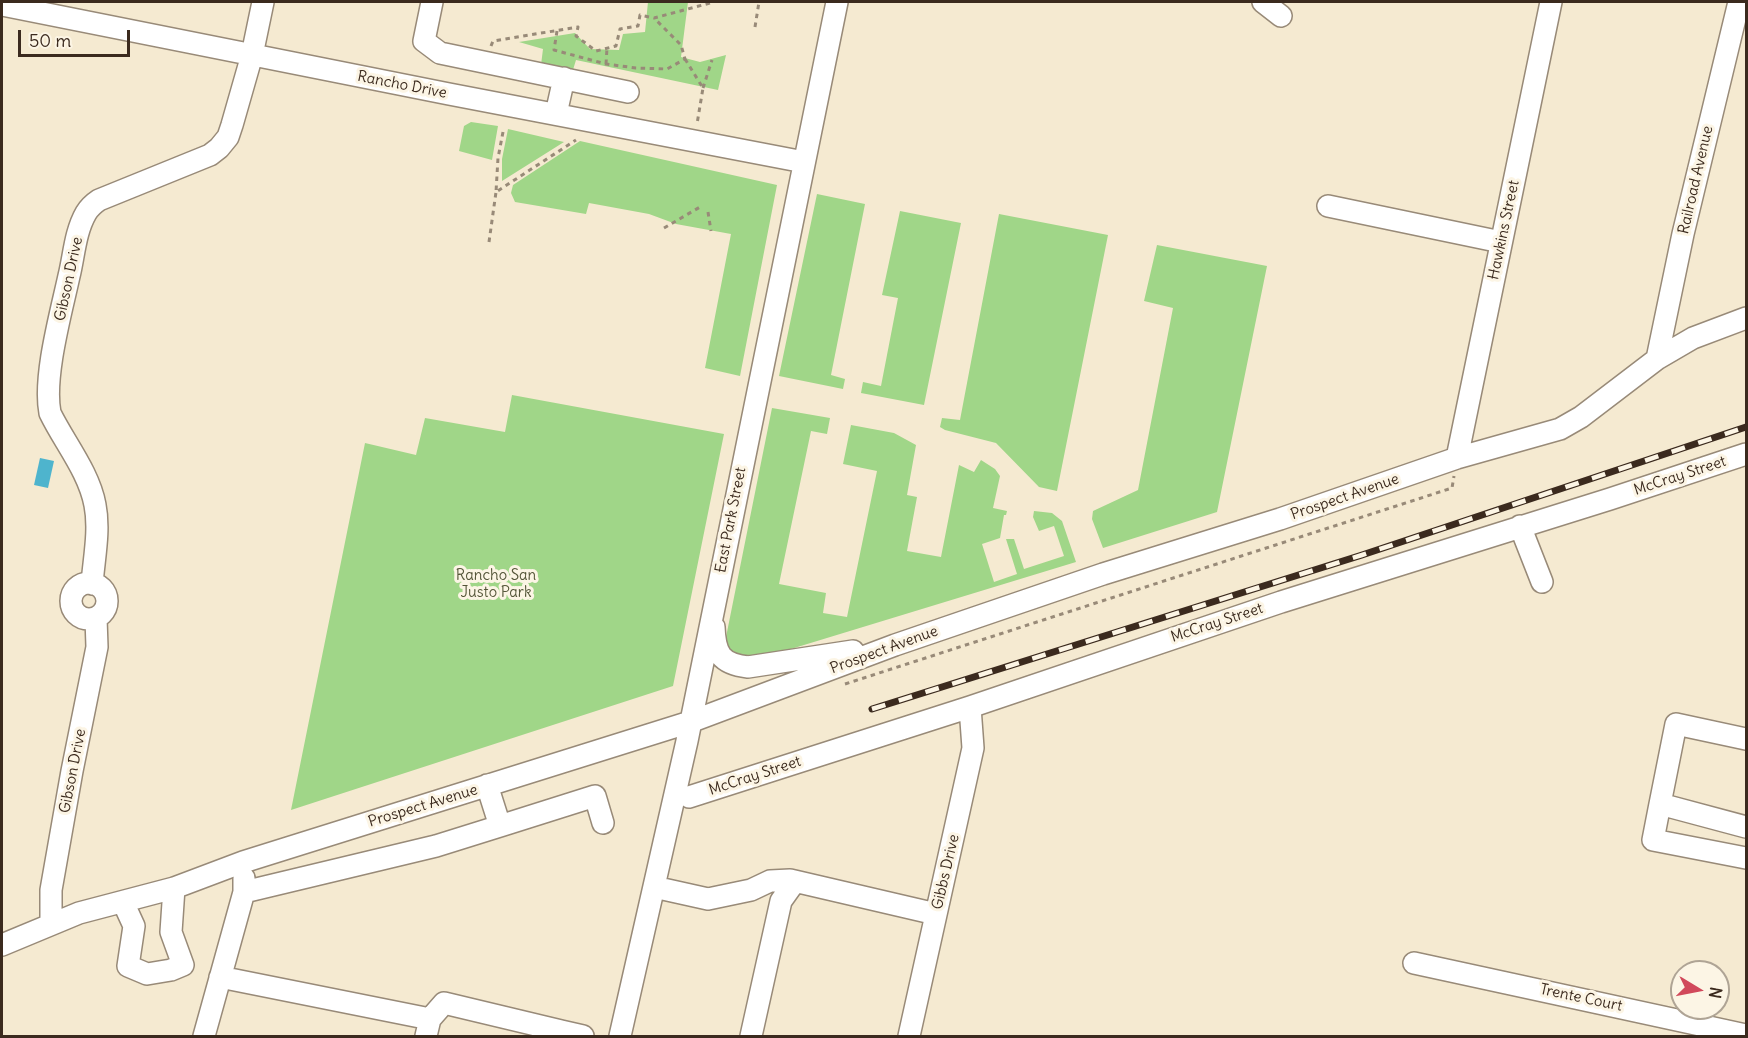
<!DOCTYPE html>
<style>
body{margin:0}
#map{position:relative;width:1748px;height:1038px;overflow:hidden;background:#f5ead1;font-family:Delius,sans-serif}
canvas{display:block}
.frame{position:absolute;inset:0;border:3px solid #3b2a1e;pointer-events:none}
.north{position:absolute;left:1670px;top:960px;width:60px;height:60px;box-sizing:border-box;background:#fcf5e5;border:2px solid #afa495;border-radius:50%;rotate:100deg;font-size:16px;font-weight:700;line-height:24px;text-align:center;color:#3b2a1e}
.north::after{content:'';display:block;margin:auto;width:21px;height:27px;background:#d1495b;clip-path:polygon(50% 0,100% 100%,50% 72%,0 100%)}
.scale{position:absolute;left:18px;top:30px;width:112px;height:27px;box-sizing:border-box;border:3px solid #3b2a1e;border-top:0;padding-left:8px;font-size:18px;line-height:21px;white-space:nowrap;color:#3b2a1e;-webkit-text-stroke:4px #fcf5e5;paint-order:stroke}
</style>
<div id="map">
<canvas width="1748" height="1038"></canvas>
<div class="frame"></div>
<div class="north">N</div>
<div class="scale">50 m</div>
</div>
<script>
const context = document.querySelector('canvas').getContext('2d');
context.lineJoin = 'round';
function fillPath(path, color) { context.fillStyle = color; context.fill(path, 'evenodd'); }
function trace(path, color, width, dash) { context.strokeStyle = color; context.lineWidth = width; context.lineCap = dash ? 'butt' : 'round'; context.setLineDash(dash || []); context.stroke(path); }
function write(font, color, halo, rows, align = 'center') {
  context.font = font + ' Delius,sans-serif'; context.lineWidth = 6; context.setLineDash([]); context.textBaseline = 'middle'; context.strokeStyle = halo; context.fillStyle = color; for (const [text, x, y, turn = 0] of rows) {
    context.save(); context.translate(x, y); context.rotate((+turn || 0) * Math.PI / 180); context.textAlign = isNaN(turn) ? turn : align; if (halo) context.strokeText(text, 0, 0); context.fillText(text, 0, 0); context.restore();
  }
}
const green = new Path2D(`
 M648 2H688L681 57 700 62 726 55 718 90 576 60 572 73 541 65 543 49 519 42 575 33 590 49 619 50 623 34 645 32Z
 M471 122 498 126 492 160 459 151 464 126Z
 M508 129 564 142 502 181V159Z
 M580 141 777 185 740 376 705 368 731 234 676 224 649 214 589 203 586 214 515 202 511 193 513 185Z
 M817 194 865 204 831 375 845 379 843 389 779 376Z
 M900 211 961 223 924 405 861 393 863 382 881 386 898 298 882 295Z
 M999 214 1108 235 1057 491 1039 487 996 443 945 430 940 427 942 418 960 420Z
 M1157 245 1267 266 1217 512 1103 548 1092 519 1093 511 1138 490 1173 308 1144 301Z
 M512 395 724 434 673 686 291 810 365 443 416 455 425 418 505 432Z
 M772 408 830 418 827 434 811 431 779 584 826 593 823 613 847 617 877 471 843 464 851 425 894 433 916 445 907 495 917 497 907 551 941 557 959 465 974 472 981 460 995 469 1000 476 993 508 1007 511 1006 515H1004L1000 538 982 544 994 582 1017 574 1006 539H1014L1024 569 1064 556 1054 526 1039 531 1033 517 1034 511 1052 513 1062 521 1076 562 745 663 724 647Z`);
const water = new Path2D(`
 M40 458 54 461 48 488 34 485Z`);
const path = new Path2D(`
 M755 27 759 2
 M557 31 554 50 606 64 636 68 667 69 685 59 681 45 654 18
 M491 46 493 41 578 27 576 36 596 51 616 46 620 29 638 26 640 15 654 18 714 2
 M685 59 703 88 697 124
 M606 64 607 48
 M703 88 712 60
 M503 132 498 158 496 192 576 140
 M708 212 711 231
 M664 228 700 207
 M489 242 496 192
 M845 684 1452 488 1454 476`);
const minor = new Path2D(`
 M432 2 424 41 440 53 628 92
 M1263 2 1281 16
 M2 5 449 94 804 162
 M556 114 564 78
 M1328 206 1501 242
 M1657 359 1683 234 1739 2
 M1457 458 1551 2
 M1520 526 1542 582
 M71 601a18 18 0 1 1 36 0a18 18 0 1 1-36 0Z
 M92 584C94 558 100 530 95 505 89 472 64 442 50 413 43 377 61 313 69 276 74 256 75 232 86 213 89 208 93 204 99 200L210 155 219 148 228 137 232 125 252 55 263 2
 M714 627C715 654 721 664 748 667L853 651
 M1746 739 1676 724 1660 804 1746 827
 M487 785 500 826 595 796 603 823
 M689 797 970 707 1281 602 1610 499 1746 454
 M1660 804 1653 840 1746 858
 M654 887 708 899 751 890 770 881 790 880 936 914
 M244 892 436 846 500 826
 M123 902 134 926 128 966 147 974 171 970 183 965 171 932 174 888
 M51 924V890L72 771 97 647 96 618
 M2 945 79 913 174 888 243 862 690 722 895 645 1103 574 1280 519 1457 458 1560 429 1581 417 1657 359 1693 338 1746 318
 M1414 963 1746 1035
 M220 977 430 1019 444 1003 561 1031
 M204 1036 244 892V878
 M426 1036 430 1019
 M560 1036 561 1031 583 1036
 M620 1036 687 741 837 2
 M751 1036 781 901 791 887 793 881
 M909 1036 973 748 970 707`);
const rail = new Path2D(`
 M872 709 1362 555 1746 427`);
const streetNames = [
 ["Rancho Drive",402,85,11],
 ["Railroad Avenue",1696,180,-77],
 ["Hawkins Street",1504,230,-78],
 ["Gibson Drive",69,279,-78],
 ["McCray Street",1680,476,-18],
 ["Prospect Avenue",1345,497,-19],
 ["East Park Street",731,520,-79],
 ["McCray Street",1217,623,-18],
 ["Prospect Avenue",884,650,-20],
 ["Gibson Drive",73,771,-79],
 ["McCray Street",755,776,-18],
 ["Prospect Avenue",423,806,-17],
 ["Gibbs Drive",946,872,-77],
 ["Trente Court",1581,998,12]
];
const parkNames = [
 ["Rancho San",496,576],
 ["Justo Park",496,593]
];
fillPath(green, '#a0d688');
fillPath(water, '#4eb4cd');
trace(minor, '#988a78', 24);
trace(path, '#988a78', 3, [4.5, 4.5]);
trace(minor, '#fff', 21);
trace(rail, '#3b2a1e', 7);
trace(rail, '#fcf5e5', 4.5, [14]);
write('15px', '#3b2a1e', '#fcf5e5', streetNames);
write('15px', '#545538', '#fcf5e5', parkNames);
</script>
